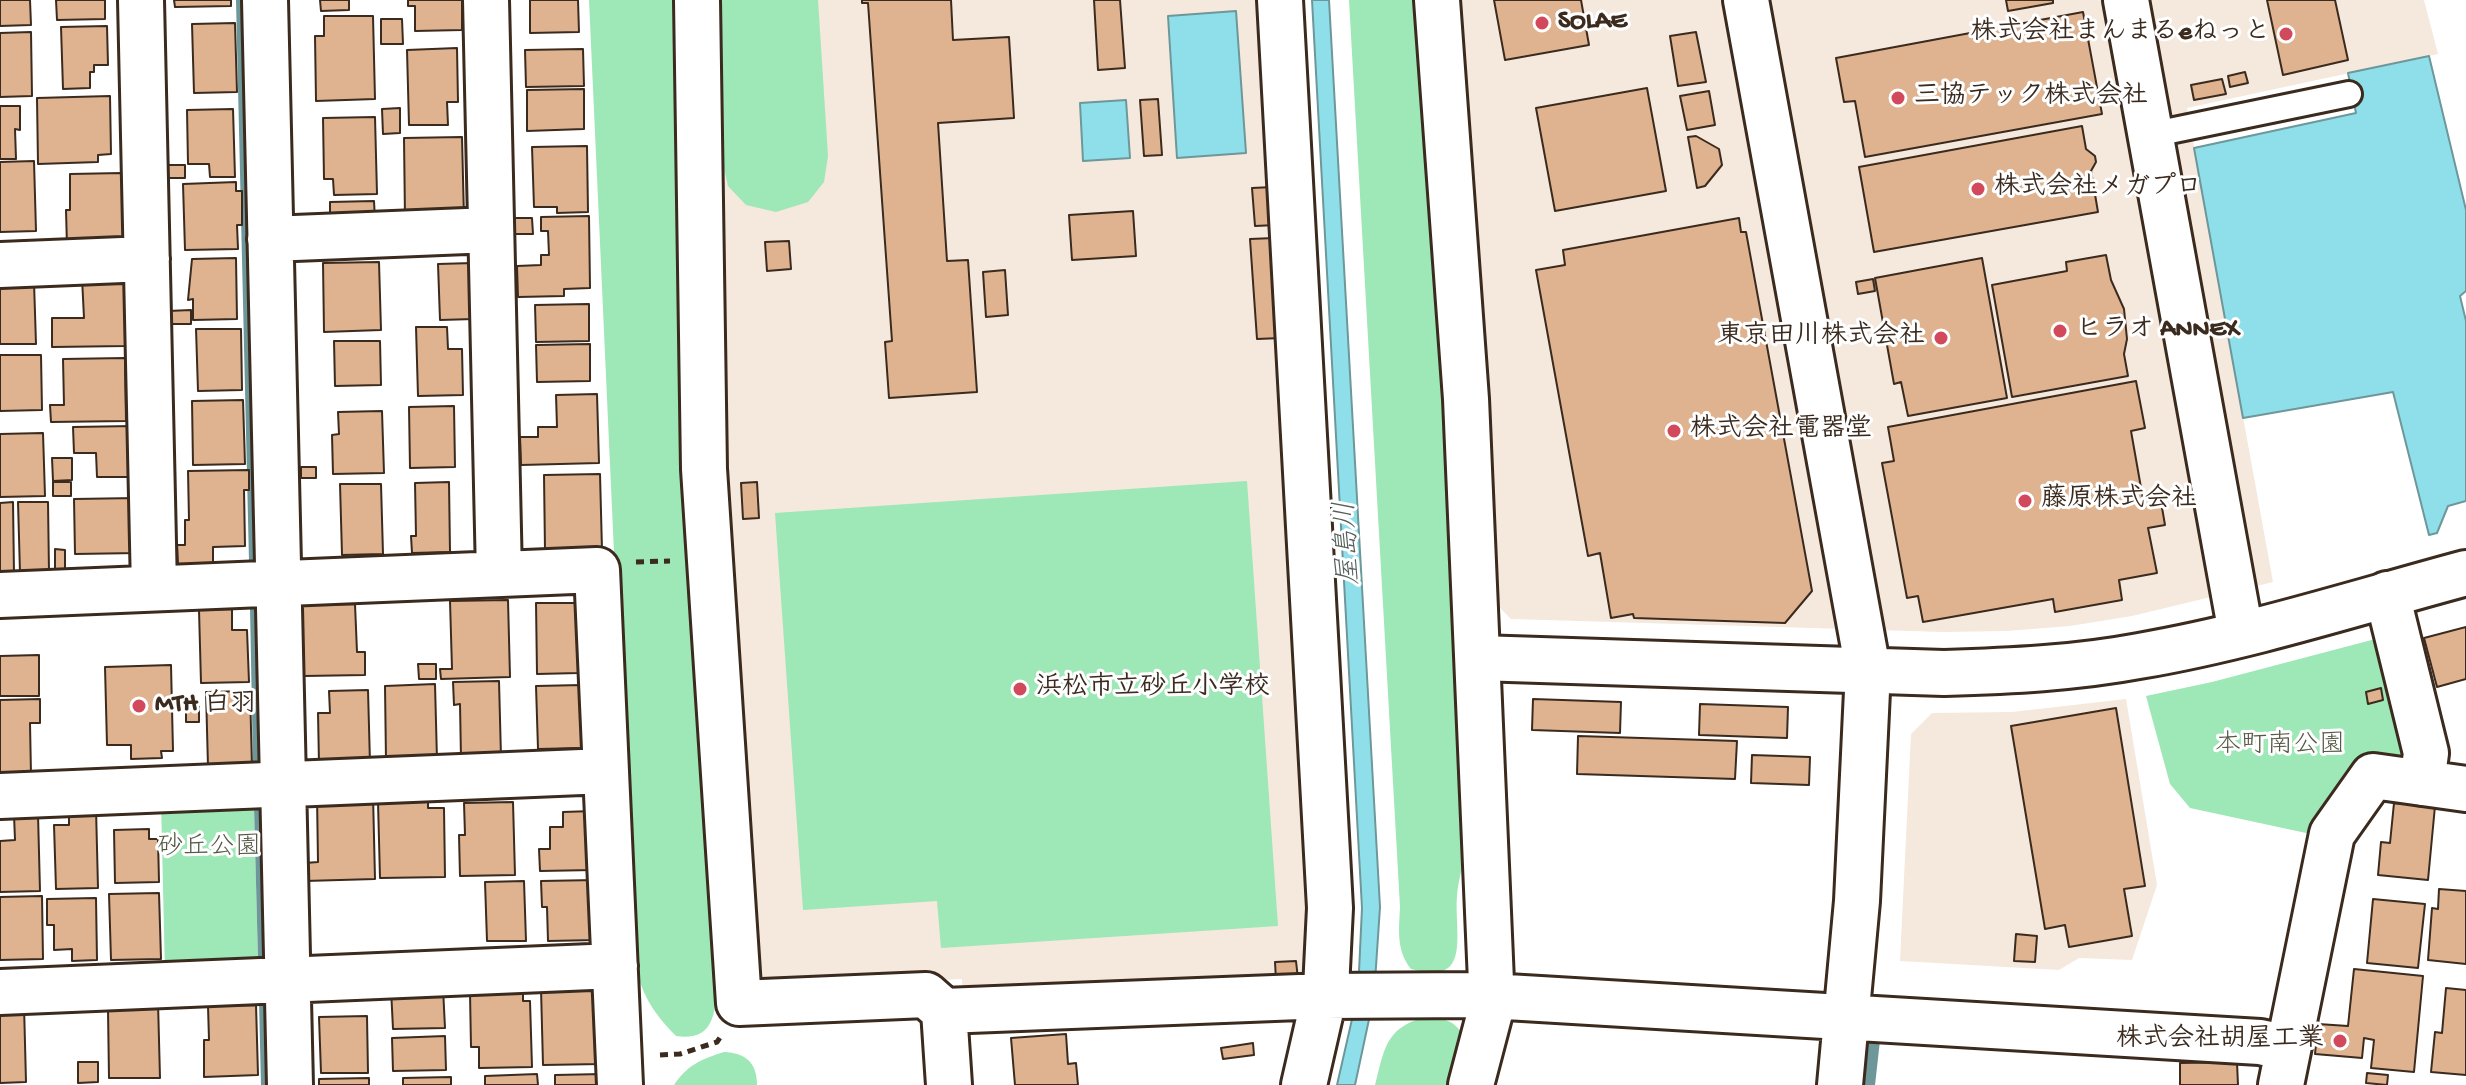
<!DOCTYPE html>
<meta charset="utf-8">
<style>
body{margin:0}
canvas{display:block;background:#fff}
</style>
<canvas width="2466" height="1085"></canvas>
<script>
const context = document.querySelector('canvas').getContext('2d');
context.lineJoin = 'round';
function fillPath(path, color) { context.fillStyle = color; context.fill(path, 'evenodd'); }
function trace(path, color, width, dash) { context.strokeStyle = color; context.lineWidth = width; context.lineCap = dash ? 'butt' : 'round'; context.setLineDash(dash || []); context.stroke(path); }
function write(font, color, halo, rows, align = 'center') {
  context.font = font + ' "Gochi Hand","Klee One",sans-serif'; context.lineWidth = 6; context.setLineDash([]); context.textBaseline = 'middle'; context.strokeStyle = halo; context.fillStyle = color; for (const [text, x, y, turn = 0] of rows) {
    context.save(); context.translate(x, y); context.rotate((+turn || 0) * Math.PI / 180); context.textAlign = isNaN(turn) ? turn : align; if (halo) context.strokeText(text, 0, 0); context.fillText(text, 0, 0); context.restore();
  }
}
const built = new Path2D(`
 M711 0H1268L1315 985 963 999 962 979 753 988 719 468Z
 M1451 0H2424L2438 54 2187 108 2273 582 2132 616 2070 626 2007 631 1944 632 1511 619 1490 598Z
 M2126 699 2157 885 2132 960 2079 958 2059 970 1900 961 1911 734 1932 713 2012 712Z`);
const green = new Path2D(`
 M589 0H673L674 3 681 470 716 1000C713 1026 705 1040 676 1036 649 1009 639 988 632 951Z
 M720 0H818L828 156 824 182 808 202 776 212 746 205 728 186 722 159Z
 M1349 0H1417L1440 289 1465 847C1464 864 1458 880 1457 896 1454 934 1473 987 1411 969 1396 950 1399 930 1400 907Z
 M1247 481 1278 926 941 948 937 901 803 910 775 513Z
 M2383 637 2410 749 2320 836 2190 808 2170 784 2146 696 2212 682Z
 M161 801 254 803 258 963 165 973Z
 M1423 1018C1441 1018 1451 1018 1462 1033L1453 1085H1375C1384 1051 1385 1028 1423 1018Z
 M724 1052C745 1053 757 1062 757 1085H674C687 1065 702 1059 724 1052Z`);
const water = new Path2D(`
 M1312 0H1329L1380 907 1374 996 1355 1085H1337L1358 993 1362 908Z
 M1236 11 1246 153 1177 158 1168 16Z
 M2429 56 2466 210V291L2460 296 2466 321V501L2448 506 2437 533 2429 535 2393 392 2243 418 2194 148 2356 113 2348 73Z
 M1126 100 1130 158 1083 161 1080 103Z`);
const stream = new Path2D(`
 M242 0 255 561
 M256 607 259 765
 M260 806 264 960
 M265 1001 267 1085
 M1869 1085 1874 1040`);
const building = new Path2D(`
 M0 0H30L31 25 0 26Z
 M56 0H105V19L57 20Z
 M174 0H231V6L175 7Z
 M320 0H349V10L321 11Z
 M408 0H462V30L415 31V6H408Z
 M530 0H578L579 32 530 33Z
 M862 0H951L953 40 1009 37 1014 118 938 123 947 261 968 260 977 392 889 398 885 342 892 341 868 3H862Z
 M1094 0H1120L1125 68 1098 70Z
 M1494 0H1581L1589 45 1505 60Z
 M2006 0H2053V3L2008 11Z
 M2267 0H2335L2348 60 2283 75Z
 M2083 12 2102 114 1865 157 1855 101 1844 102 1836 58Z
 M324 16H373L375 99 316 101 315 36H324Z
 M381 19H402L403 44H381Z
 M235 23 237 92 194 93 192 24Z
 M107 26 108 65H94V72H90V88L63 89 61 27Z
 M31 32 32 96 0 97V33Z
 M1696 32 1706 82 1678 86 1670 36Z
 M457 48 458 102H447L448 125H409L407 50Z
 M583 49 584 86 526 87 525 50Z
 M2245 72 2248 83 2230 87 2228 76Z
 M2222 79 2226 94 2194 100 2191 85Z
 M1647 88 1666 191 1555 211 1536 108Z
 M584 89V129L527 131V90Z
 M1709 91 1715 125 1687 130 1680 96Z
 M110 96 111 154 98 155V162L38 164 37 98Z
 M1158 99 1162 155 1144 156 1140 100Z
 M0 106H20V130L15 129 16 159H0Z
 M400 108V133L383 134 382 109Z
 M233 109 235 177H210L209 164H188L187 110Z
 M375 117 377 194 334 195 333 179H324L323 118Z
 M2082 126 2086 149 2095 156 2096 162 2091 171 2098 212 1874 252 1859 167Z
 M1696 136 1719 149 1722 165 1705 186 1697 188 1688 137Z
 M462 137 464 218 405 219 404 138Z
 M587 146 588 212 557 213V207H534L532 147Z
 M34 161 36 231 0 232V162Z
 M160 165H185V178H161Z
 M122 173 124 245 67 247 66 210H70V174Z
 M236 182V191H242V225H237L238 249 185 250 183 184Z
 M1273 187 1276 225 1255 226 1252 188Z
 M374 201 375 220 330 221V202Z
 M1133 211 1136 256 1072 260 1069 215Z
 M589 216 590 288 564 289V296L518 297 517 266 541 265V255H549L548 231H541V217Z
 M506 218H532L533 234H507Z
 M1739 218 1741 232H1746L1812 591 1785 623 1634 618 1633 614 1611 618 1600 553 1588 556 1536 270 1565 265 1563 250Z
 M1274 238 1281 338 1257 339 1250 239Z
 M789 241 791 269 767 271 765 242Z
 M2106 255 2111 280 2124 309 2127 339 2124 354 2128 376 2012 397 1992 285 2067 271 2066 262Z
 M236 258 237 319 193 320V299L188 300 192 259Z
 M1982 258 2007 398 1908 416 1901 382 1894 384 1875 278Z
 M379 262 381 330 324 332 323 263Z
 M473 263 474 319 440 320 438 264Z
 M1005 270 1008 315 986 317 983 272Z
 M82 278H125L126 346 52 347V318H84Z
 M1873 279 1875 291 1858 294 1856 282Z
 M0 282H34L36 344H0Z
 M589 304V341L536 342 535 305Z
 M191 310V324H168V311Z
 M416 327H447L448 349H462L463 395 418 396Z
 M196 329H241L242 390 198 391Z
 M334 341H380L381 385 335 386Z
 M590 344V381L537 382 536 345Z
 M0 355H41L42 410 0 411Z
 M125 358 126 421 51 422 50 405H64L63 359Z
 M2136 381 2145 428 2131 431 2143 499 2160 496 2165 525 2148 528 2157 573 2119 580 2122 600 2055 612 2053 599 1923 622 1918 596 1907 598 1882 463 1894 461 1888 427Z
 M597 394 599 463 521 465 520 437H538V427H557L556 395Z
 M243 400 245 464 193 465 192 401Z
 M454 406 455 467 410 468 409 407Z
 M382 411 384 473 333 474 332 435 339 434 338 412Z
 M134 426 135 477H97L96 453H74L73 427Z
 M43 433 45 496 0 497V434Z
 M52 458H72V480L53 481Z
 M301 467H316V478H301Z
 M249 470V490H244L245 546 213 547V565L178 566 177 545H185V520H189L188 471Z
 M600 474 602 550 545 551 544 475Z
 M53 482H71V496H53Z
 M449 482 450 552 412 553 411 536H416L415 483Z
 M757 482 759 518 743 519 741 483Z
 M340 484H381L383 554 342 555Z
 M137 498 138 553 75 554 74 499Z
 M13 502 14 574H0V503Z
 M18 502H48L49 572 20 573Z
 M55 549 65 550V570H55Z
 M508 600 510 677 441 679 440 669H452L450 601Z
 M536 603H577L579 673 537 674Z
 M355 604 357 652H365V675L304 676 302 605Z
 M232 609V630H247L249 682 201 683 199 610Z
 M2466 627V679L2437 687 2424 638Z
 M39 655V696H0V656Z
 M418 664H436V679H419Z
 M171 665 173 751H161L162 758 131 759V745H107L105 667Z
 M499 681 501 757 461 759 460 704 454 705 453 682Z
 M435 684 437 760 386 761 385 686Z
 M582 685 584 748 538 749 536 686Z
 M2381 688 2383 700 2368 704 2366 692Z
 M368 690 370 763 319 764 318 713H330L329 691Z
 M250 691 252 766 208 767 206 692Z
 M40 699V723H30L31 775H0V700Z
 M1533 699 1621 702 1620 733 1532 730Z
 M186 704H199V722H186Z
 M1700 704 1788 707 1787 738 1699 735Z
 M2116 708 2145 886 2124 889 2132 936 2069 947 2065 925 2045 929 2011 726Z
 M1578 736 1737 741 1735 779 1577 774Z
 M1752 755 1810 757 1809 785 1751 783Z
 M373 795 375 879 305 881V863L318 862 317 796Z
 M378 802H428V808H444L445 877 380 878Z
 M513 802 515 875 460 876 459 835H465L464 803Z
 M2394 803 2435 806 2428 880 2378 875 2381 842 2390 843Z
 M96 808 98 888 56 889 54 825H69V809Z
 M593 811 594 870 540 871 539 849H550V827H563V812Z
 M38 814 40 891 0 892V841L15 840 14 815Z
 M149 829V839H158L159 882 115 883 114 830Z
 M596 880 597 940 548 941 547 907H542L541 881Z
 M524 881 526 941H487L485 882Z
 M2439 889 2466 891V964L2428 960 2432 908 2438 909Z
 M159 893 161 959 111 960 109 894Z
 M42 896 43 959 0 960V897Z
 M96 898 97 960 72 961V949L54 950V925H47V899Z
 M2373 899 2425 904 2418 968 2367 963Z
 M2016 934 2037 936 2035 962 2014 961Z
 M1296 961 1298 979 1276 980 1275 962Z
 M2354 969 2423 976 2414 1072 2371 1068 2374 1040 2364 1038 2362 1058 2315 1054 2318 1024 2348 1026Z
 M599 987 601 1064 543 1065 541 989Z
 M443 988 445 1028 393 1029 391 989Z
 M2446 988 2466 990V1075L2431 1072 2435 1032 2442 1033Z
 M523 992V1001H530L532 1067 479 1068V1047H471L470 993Z
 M158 1002 160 1078H109L108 1010H116V1003Z
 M24 1005 26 1082 0 1083V1010Z
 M256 1005 258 1075 204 1077V1040H209L208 1006Z
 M367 1016 368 1073H321L319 1017Z
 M1066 1034 1068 1064 1076 1063 1078 1085H1015L1011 1038Z
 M445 1036 446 1070 393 1071 392 1038Z
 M1253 1043 1254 1055 1223 1059 1221 1048Z
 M78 1062H98V1082L78 1083Z
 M2237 1062 2238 1085H2180V1063Z
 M2367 1073 2388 1075 2387 1085 2366 1083Z
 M537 1074 538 1085H485V1076Z
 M603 1074V1085H555V1075Z
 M451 1077V1085H403V1078Z
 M369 1078V1085H319V1079Z`);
const path = new Path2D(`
 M636 562 670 561
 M660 1055 680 1054 717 1042 721 1036`);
const lane = new Path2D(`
 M2150 135 2349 94`);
const street = new Path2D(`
 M141 0 154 588
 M265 0 290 1085
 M486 0 499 574
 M697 0 704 469 739 1003 926 995 944 1011 949 1085
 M1280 0 1330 908 1326 989 1304 1085
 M1437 0 1466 399 1492 1005 1471 1085
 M270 239 491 230
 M0 265 147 259
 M2387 594 2426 753 2422 783
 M0 595 597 570 620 1085
 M0 796 606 771
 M0 992 615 966
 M944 1011 1325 996 1473 995 2260 1042 2288 1048
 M1840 1085 1857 901 1868 670
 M2281 1085 2332 834 2373 776 2466 789`);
const secondary = new Path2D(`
 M1746 0 1868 670
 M2126 0 2241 633
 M1478 658 1944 673C2010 671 2075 668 2139 656 2250 637 2358 602 2466 573`);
const markers = [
 [1542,23,8,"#d1495b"],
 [2286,34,8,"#d1495b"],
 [1898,98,8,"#d1495b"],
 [1978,189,8,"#d1495b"],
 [2060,331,8,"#d1495b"],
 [1941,338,8,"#d1495b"],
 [1674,431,8,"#d1495b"],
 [2025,501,8,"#d1495b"],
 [1020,689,8,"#d1495b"],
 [139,706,8,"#d1495b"],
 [2340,1041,8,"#d1495b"]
];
const poiNames = [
 ["SOLAE",1558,23],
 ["株式会社まんまるeねっと",2270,34,"right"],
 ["三協テック株式会社",1914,98],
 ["株式会社メガプロ",1994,189],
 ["ヒラオ ANNEX",2076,331],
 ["東京田川株式会社",1925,338,"right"],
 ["株式会社電器堂",1690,431],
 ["藤原株式会社",2041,501],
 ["浜松市立砂丘小学校",1036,689],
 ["MTH 白羽",155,706],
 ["株式会社胡屋工業",2324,1041,"right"]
];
const parkNames = [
 ["本町南公園",2280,747],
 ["砂丘公園",209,849]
];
const waterNames = [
 ["屋島川",1350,543,-93]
];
fillPath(built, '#f5e8dd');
fillPath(green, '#9ee7b6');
fillPath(water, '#8fdfeb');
trace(water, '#6d9799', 2);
trace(stream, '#6d9799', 12);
fillPath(building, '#dfb38f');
trace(building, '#3b2a1e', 2);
trace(lane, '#3b2a1e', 30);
trace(street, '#3b2a1e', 50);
trace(secondary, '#3b2a1e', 50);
trace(path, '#3b2a1e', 5, [8, 6]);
trace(lane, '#fff', 24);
trace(street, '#fff', 44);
trace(secondary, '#fff', 44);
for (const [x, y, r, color] of markers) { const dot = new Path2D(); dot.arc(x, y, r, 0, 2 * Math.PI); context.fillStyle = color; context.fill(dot); trace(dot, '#fff', 3); }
write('bold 26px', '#3b2a1e', '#fff', poiNames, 'left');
write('26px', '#545944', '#fff', parkNames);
write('italic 28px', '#54605c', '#fff', waterNames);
</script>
